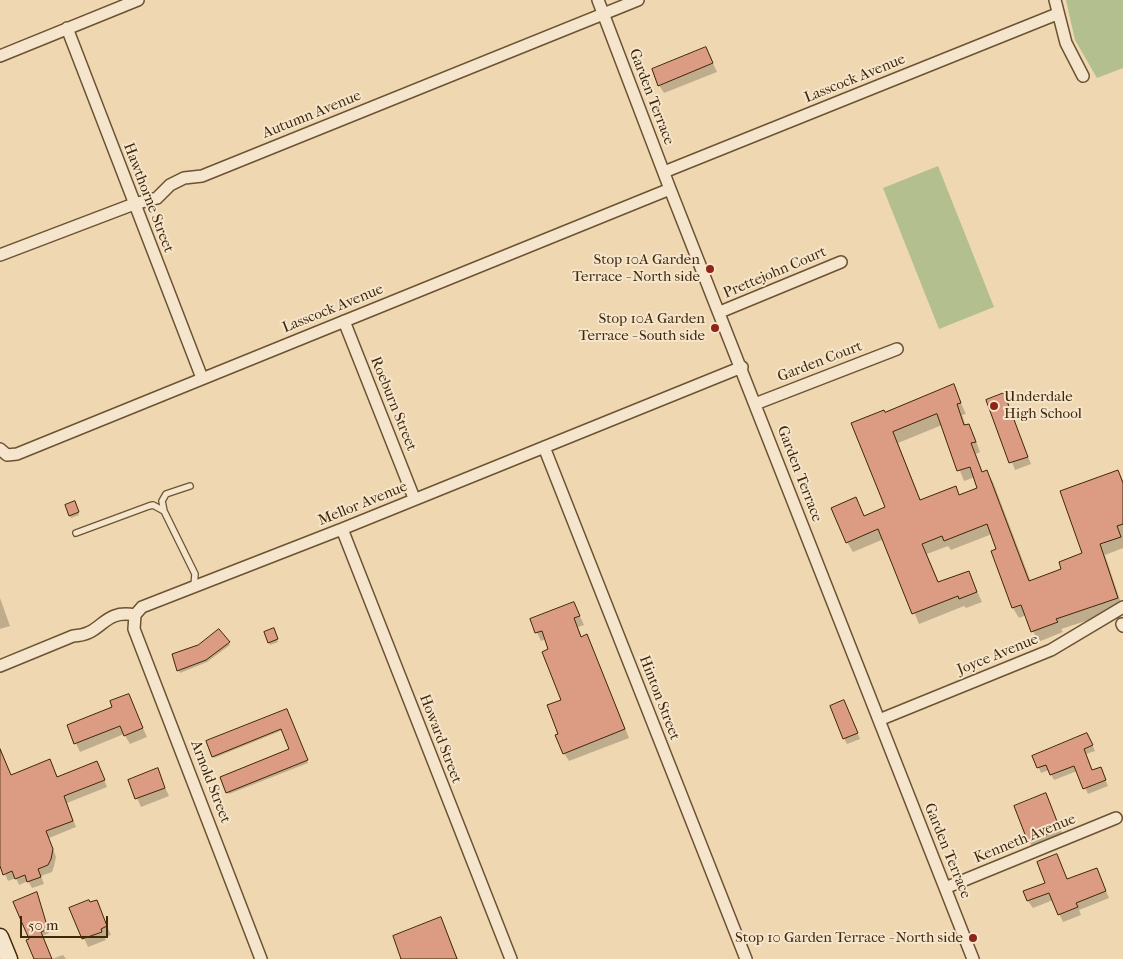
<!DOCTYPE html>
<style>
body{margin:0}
#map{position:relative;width:1123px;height:959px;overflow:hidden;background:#efd7b1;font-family:"IM FELL French Canon",serif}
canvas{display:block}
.scale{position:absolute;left:20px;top:916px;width:88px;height:22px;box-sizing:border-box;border:2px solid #3f2707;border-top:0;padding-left:6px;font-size:15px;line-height:18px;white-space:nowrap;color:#3f2707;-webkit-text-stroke:4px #f5e5cc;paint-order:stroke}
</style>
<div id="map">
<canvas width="1123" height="959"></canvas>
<div class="scale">50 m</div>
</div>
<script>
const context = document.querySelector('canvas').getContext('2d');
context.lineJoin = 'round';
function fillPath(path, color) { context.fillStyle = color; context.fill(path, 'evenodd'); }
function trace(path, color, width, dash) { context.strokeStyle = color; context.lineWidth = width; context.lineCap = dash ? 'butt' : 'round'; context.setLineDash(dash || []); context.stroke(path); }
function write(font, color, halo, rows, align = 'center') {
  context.font = font + ' "IM FELL French Canon",serif'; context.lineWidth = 4; context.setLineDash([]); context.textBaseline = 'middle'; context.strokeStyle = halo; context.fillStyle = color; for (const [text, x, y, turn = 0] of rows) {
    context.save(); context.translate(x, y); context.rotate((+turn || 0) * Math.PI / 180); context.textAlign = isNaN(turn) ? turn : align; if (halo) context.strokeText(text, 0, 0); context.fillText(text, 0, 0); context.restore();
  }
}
const green = new Path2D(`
 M1066 0H1123V68L1097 78 1075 40Z
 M938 166 994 307 939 329 883 188Z`);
const shadow = new Path2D(`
 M706 48 717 72 664 93 659 85Z
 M953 386 966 414 962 415 966 426 968 425 974 435 980 452 976 454 983 473 987 472 993 482 1031 582 1063 570 1084 554 1118 472 1123 481V548L1105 555 1123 609 1061 629 1063 632 1038 642 1026 615 1019 618 1013 608 993 552 998 550 992 534 951 550 948 546 927 554 939 583 968 572 982 602 966 608 964 606 919 624 884 539 853 552 847 542 855 499 864 517 886 508 885 413ZM942 425 964 481 975 477 979 488 960 496 955 487 921 501 898 443Z
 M1003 395 1031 464 1015 470 988 400Z
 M75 505 79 515 71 518 70 516Z
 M0 598 10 626 0 629Z
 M574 603 584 625 578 627 582 638 587 636 591 644 629 738 569 761 564 753 560 735 563 700 550 650 546 639 541 641 531 620Z
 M274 632 278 642 270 645 269 642Z
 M228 643 230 645 207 662 180 673 173 655Z
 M128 695 147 737 130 744 124 734 80 752 68 726 114 708Z
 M847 707 860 739 847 744 844 738Z
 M288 712 308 763 229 794 227 792 291 750 283 730 214 758 213 756Z
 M1090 739 1095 751 1086 754 1093 772 1103 774 1108 786 1088 794 1077 771 1054 780 1049 770 1041 773 1034 756Z
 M0 747 11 776 50 761 58 778 100 769 107 787 67 803 76 827 49 838 56 857 54 866 52 872 41 876 44 884 32 888 28 881 19 885 16 878 8 881 0 862Z
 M157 770 169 796 141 807 129 781Z
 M1046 795 1064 838 1034 850 1029 841Z
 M1096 869 1109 898 1079 910 1081 915 1063 922 1053 900 1033 908 1028 901 1025 892 1047 884 1068 880Z
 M38 898 49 933 42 936 51 959H35L31 940Z
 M96 902 111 935 104 937 106 940 88 947 71 908Z
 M441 919 458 959H403Z
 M63 955 66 959H52Z`);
const building = new Path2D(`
 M706 47 713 63 658 86 652 69Z
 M954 384 961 403 957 404 964 425 969 424 976 442 971 443 982 472 987 470 1029 581 1061 569 1059 562 1082 553 1060 491 1118 470 1123 483V524L1117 526 1121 537 1100 544 1118 598 1056 619 1058 622 1031 632 1021 605 1012 608 991 551 996 549 987 524 944 541 942 536 922 544 938 582 969 571 977 592 959 599 958 596 912 614 878 529 846 543 831 508 856 497 864 516 885 507 851 423 884 410 885 412ZM937 414 957 471 970 467 977 488 959 495 956 486 920 500 893 432Z
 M1004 393 1028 457 1009 463 986 400Z
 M75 501 79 512 69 516 65 505Z
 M574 602 580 616 574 618 581 637 587 634 625 729 563 754 555 735 558 734 547 705 561 700 542 652 548 649 542 631 535 633 530 619Z
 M274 628 278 639 268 643 264 632Z
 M219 629 230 642 206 660 177 671 172 654 198 645Z
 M129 694 143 728 124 736 120 726 74 744 67 725 112 707 110 701Z
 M844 700 858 733 843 739 830 706Z
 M287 709 308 760 226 793 220 777 289 749 281 729 212 757 206 741Z
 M1087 733 1093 745 1084 749 1092 770 1101 767 1106 780 1083 789 1074 766 1050 775 1046 765 1037 768 1032 756Z
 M0 749 11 775 50 759 57 777 97 761 105 780 64 796 73 821 46 831 53 849 51 859 48 865 38 869 41 877 27 882 25 875 15 879 12 871 3 875 0 866Z
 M158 768 165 788 135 799 128 780Z
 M1046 793 1060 829 1028 842 1014 806Z
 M1057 854 1067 879 1097 868 1106 891 1076 903 1078 907 1058 915 1049 893 1027 901 1023 891 1045 883 1037 862Z
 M37 892 48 929 41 932 52 959H34L26 940 29 939 13 902Z
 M89 900 90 902 97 900 107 926 101 929 102 932 82 939 69 908Z
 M441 917 457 959H401L393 936Z`);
const service = new Path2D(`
 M164 511 162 501 166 494 190 486
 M76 533 149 506 153 505 164 511 195 574 194 587`);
const minor = new Path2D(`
 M598 0 670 189 973 959
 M1055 0 1066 43 1083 76
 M67 28 202 378
 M0 56 138 0
 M664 172 1057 14
 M0 255 134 204 157 198 170 185 184 178 202 176 638 0
 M720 312 841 262
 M344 321 414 498
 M755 404 897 349
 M544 447 746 959
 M0 449 7 455 17 454 670 189
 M342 529 511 959
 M135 615 134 629 261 959
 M1122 624 1123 626
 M0 666 73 636C104 635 101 609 135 615L142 607 342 529 742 367
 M879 720 1051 650 1123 607
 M945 888 1116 818`);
const secondary = new Path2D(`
 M0 937 9 959`);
const markers = [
 [710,269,5,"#8f2418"],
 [715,328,5,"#8f2418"],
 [994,406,5,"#8f2418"],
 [973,938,5,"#8f2418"]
];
const streetNames = [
 ["Lasscock Avenue",855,79,-22],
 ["Garden Terrace",651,97,69],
 ["Autumn Avenue",312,115,-22],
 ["Hawthorne Street",148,198,69],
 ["Prettejohn Court",775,273,-23],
 ["Lasscock Avenue",333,309,-22],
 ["Garden Court",820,362,-21],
 ["Roeburn Street",393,404,68],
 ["Garden Terrace",799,474,69],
 ["Mellor Avenue",363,504,-22],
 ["Joyce Avenue",998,655,-22],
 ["Hinton Street",659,698,69],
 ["Howard Street",440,739,69],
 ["Arnold Street",210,782,69],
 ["Kenneth Avenue",1025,839,-22],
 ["Garden Terrace",947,851,68]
];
const poiNames = [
 ["Stop 10A Garden",700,260],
 ["Terrace - North side",700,277],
 ["Stop 10A Garden",705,319],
 ["Terrace - South side",705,336],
 ["Underdale",1004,397,"left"],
 ["High School",1004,414,"left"],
 ["Stop 10 Garden Terrace - North side",963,938]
];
fillPath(green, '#b4bf8f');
fillPath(shadow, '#0003');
fillPath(building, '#dc9b83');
trace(building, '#3f2707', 1);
trace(service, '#6b5332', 8);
trace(minor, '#6b5332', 14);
trace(secondary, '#3f2707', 19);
trace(service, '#f5e5cc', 5.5);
trace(minor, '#f5e5cc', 11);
trace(secondary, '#f5e5cc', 16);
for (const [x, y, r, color] of markers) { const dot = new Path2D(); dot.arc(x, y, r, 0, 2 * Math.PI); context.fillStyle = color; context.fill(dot); trace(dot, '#f5e5cc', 2); }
write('15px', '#3f2707', '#f5e5cc', streetNames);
write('15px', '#3f2707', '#f5e5cc', poiNames, 'right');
</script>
